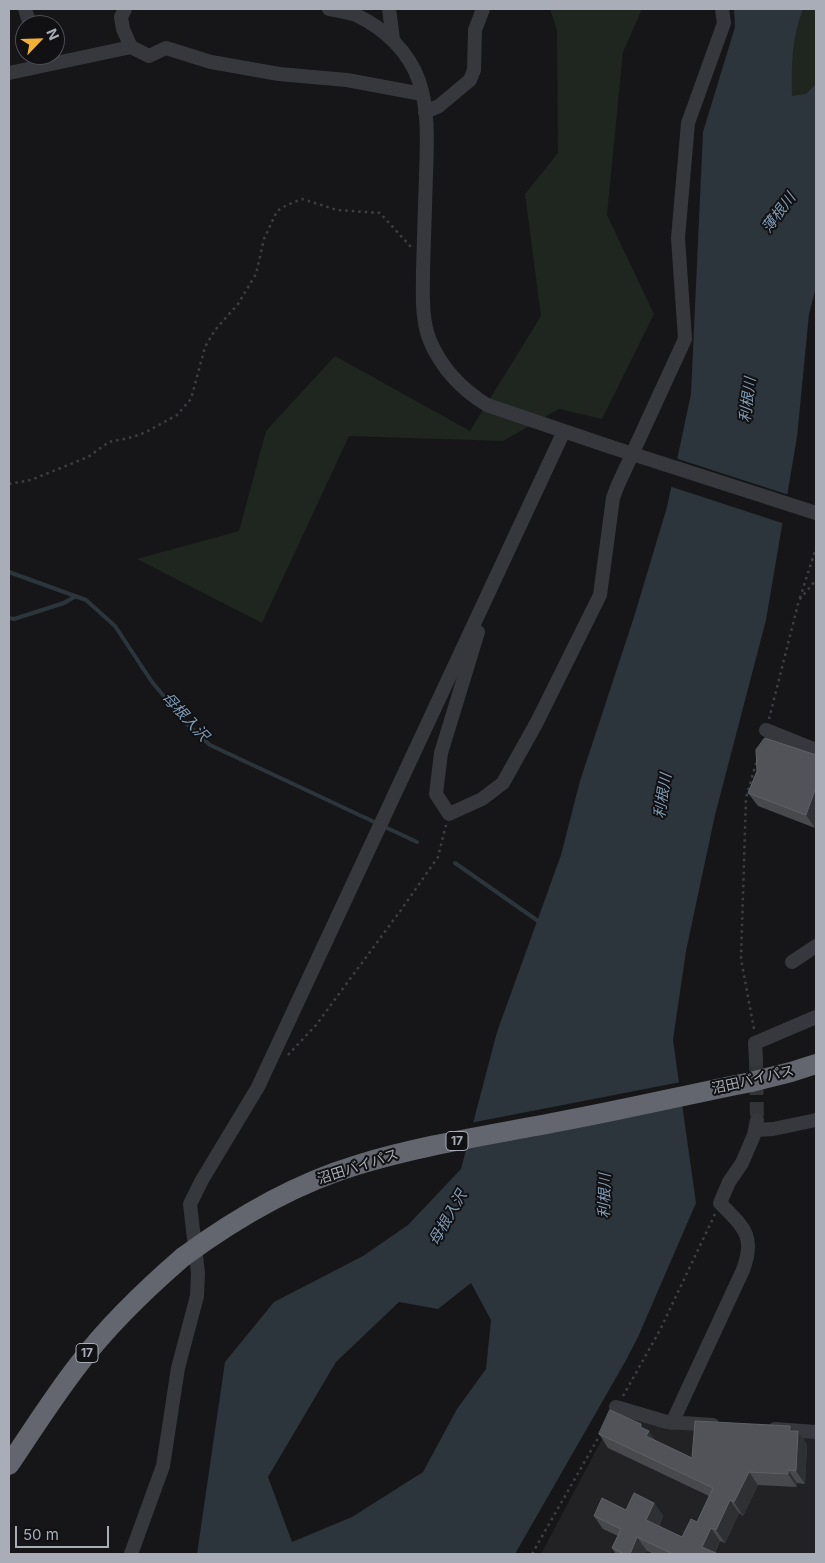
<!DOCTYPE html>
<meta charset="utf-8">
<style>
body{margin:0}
#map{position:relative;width:825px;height:1563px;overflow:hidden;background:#161618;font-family:Inter,sans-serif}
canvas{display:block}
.frame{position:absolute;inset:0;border:10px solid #a8adb8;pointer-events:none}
.north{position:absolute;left:15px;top:15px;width:50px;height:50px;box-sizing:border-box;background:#111113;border:1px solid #4d4f55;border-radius:50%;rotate:66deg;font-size:14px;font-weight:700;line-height:20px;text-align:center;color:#a8adb8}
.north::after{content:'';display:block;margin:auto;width:18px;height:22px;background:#f2b134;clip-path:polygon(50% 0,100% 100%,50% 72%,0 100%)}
.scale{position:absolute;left:15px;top:1526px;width:94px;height:22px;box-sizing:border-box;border:2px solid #a8adb8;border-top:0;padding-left:6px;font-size:15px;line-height:18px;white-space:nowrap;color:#a8adb8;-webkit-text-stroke:4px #111113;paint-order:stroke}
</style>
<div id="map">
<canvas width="825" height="1563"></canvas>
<div class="frame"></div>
<div class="north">N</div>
<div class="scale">50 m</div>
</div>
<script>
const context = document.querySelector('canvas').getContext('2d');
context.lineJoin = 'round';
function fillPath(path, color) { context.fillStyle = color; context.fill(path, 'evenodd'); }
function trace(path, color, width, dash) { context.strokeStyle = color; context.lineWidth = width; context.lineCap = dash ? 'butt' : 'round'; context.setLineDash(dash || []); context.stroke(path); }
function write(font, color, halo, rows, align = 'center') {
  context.font = font + ' Inter,"Noto Sans JP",sans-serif'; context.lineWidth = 4; context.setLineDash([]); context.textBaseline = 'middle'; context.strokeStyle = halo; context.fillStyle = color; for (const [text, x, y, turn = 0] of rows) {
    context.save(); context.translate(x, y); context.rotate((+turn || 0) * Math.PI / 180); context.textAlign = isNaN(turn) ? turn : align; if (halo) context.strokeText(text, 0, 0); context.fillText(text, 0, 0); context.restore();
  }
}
const built = new Path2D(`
 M617 1411 816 1435V1552L815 1554H541Z`);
const green = new Path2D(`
 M550 9H642L623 52 607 215 654 314 602 419 559 409 503 441 349 436 262 623 137 559 239 531 266 431 335 356 470 431 541 316 525 194 558 153 557 31Z
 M761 9H816V141L728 213Z`);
const water = new Path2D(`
 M734 9H803C792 36 791 66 792 96L806 94 816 84V287L809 314 797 437 766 620 715 815 686 951 673 1040 696 1203 638 1337 625 1362 515 1554H197L225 1362 274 1302 363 1256 408 1225 461 1169 497 1032 561 855 580 781 634 617 667 507 691 394 703 132 735 27ZM471 1283 491 1320 486 1369 457 1409 423 1472 352 1517 292 1542 268 1477 336 1362 399 1302 438 1309Z`);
const pier = new Path2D(`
 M675 458 789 495 785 524 669 486Z
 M681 1082 684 1104 464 1148 470 1123Z`);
const stream = new Path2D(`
 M9 572 86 600 115 626 152 682 189 726 210 745 417 842
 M9 618 14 619 64 603 76 596
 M455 863 541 923`);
const minorTunnel = new Path2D(`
 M756 1060 757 1120`);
const path = new Path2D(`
 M9 484 31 480 88 457 109 442 133 437 146 432 177 415 191 399 205 347 215 330 238 304 256 274 264 239 277 211 287 205 302 199 337 210 380 213 411 247
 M800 598 816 548
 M769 719 799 600 816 580
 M754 1029 741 959 746 798 757 760
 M288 1055 316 1025 401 910 438 857 446 825
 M623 1396 660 1330 715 1214
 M532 1554 601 1433`);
const minor = new Path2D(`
 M25 9 30 25
 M125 9 121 17 123 29 131 47 149 56 166 48 211 62 279 74 347 80 422 94
 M329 9C338 11 350 12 358 16 385 29 409 52 419 81 429 110 427 144 426 175 425 206 424 238 423 270 423 293 421 319 430 341 442 369 461 389 487 405L611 447
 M389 9 393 39
 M9 73 131 47
 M425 112 439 106 470 80 474 70 475 30 483 9
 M478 632 441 753 436 794 449 814 482 799 503 783 537 722 600 595 613 498 617 487 685 339 678 238 688 123 724 23 722 9
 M766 730 816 750
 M792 962 816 946
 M756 1060 755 1043 816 1017
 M755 1130 773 1129 816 1120
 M616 1407 667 1422 713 1425
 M672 1423 743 1270C756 1235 743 1227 720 1203L729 1182 742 1163 754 1135 757 1120
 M775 1429 816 1432
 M131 1554 163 1466 178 1368 197 1296 198 1273 190 1204 202 1180 258 1087 564 431`);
const highway = new Path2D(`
 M751 1082 791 1072 816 1064
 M9 1465C32 1431 54 1396 79 1364 109 1324 146 1289 183 1257`);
const minorBridge = new Path2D(`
 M611 447 816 513`);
const highwayBridge = new Path2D(`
 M183 1257C236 1218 294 1184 357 1165 422 1145 490 1135 557 1122 622 1110 686 1095 751 1082`);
const wall = new Path2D(`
 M765 738 815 828 758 806 748 793 757 771Z
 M641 1424 643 1428 656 1441 692 1458 793 1431H798L807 1445 805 1484 797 1483V1487L758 1485 743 1516 739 1513 725 1543 720 1541 715 1553 718 1554H654L647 1551 645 1554H616L612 1548 618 1536 603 1529 594 1516 626 1510 654 1503 663 1516 659 1526 682 1537 697 1522 709 1496 608 1448 599 1434Z`);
const shadedWall = new Path2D(`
 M816 787V825L815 828 806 815Z
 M641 1424 647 1434 649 1431 658 1444 656 1450 640 1427Z
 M790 1426 797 1436 798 1431 807 1445 805 1484 796 1471 790 1431Z
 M788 1470 797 1483V1487L788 1474Z
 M749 1472 758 1485 743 1516 734 1502Z
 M730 1500 739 1513 725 1543 716 1530Z
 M654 1503 663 1516 655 1533 646 1520Z
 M711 1528 720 1541 714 1554 702 1547Z
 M637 1537 647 1551 645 1554H630Z`);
const building = new Path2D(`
 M765 738 816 755V787L806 815 748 793 757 771 756 750Z
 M610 1410 641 1424 640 1427 649 1431 646 1436 692 1458 695 1421 790 1426V1431H798L796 1471 788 1470V1474L749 1472 734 1502 730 1500 716 1530 711 1528 702 1547 718 1554H673L637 1537 630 1554H624L612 1548 621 1529 594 1516 602 1498 626 1510 634 1493 654 1503 646 1520 682 1537 691 1519 697 1522 713 1488 599 1434Z`);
const shields = [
 [457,1141,22],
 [87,1353,22]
];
const shieldNames = [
 ["17",457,1141],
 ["17",87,1353]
];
const streetNames = [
 ["沼田バイパス",753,1080,-13],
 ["沼田バイパス",358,1167,-18]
];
const waterNames = [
 ["薄根川",779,213,-53],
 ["利根川",748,400,-83],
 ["母根入沢",185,717,47],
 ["利根川",663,796,-81],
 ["利根川",605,1196,-89],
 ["母根入沢",448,1218,-60]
];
fillPath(built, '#222225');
fillPath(green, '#1e261f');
fillPath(water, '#2c353c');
fillPath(pier, '#161618');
trace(stream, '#2c353c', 4);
trace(minorTunnel, '#333438', 14, [14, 7]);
trace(path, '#3d3f44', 2.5, [2.5, 4]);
trace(minor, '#37383d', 14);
trace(highway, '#63666e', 20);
trace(minorBridge, '#37383d', 14);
trace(highwayBridge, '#63666e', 20);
fillPath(wall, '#47494d');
fillPath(shadedWall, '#2f3033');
fillPath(building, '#525359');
trace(building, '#5f6168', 1);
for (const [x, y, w] of shields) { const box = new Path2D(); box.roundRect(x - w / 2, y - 9.5, w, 19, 4); context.fillStyle = '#111113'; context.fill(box); trace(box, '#a8adb8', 1); }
write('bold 12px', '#a8adb8', null, shieldNames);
write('14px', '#a8adb8', '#111113', streetNames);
write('italic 15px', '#7f9bb3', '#111113', waterNames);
</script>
